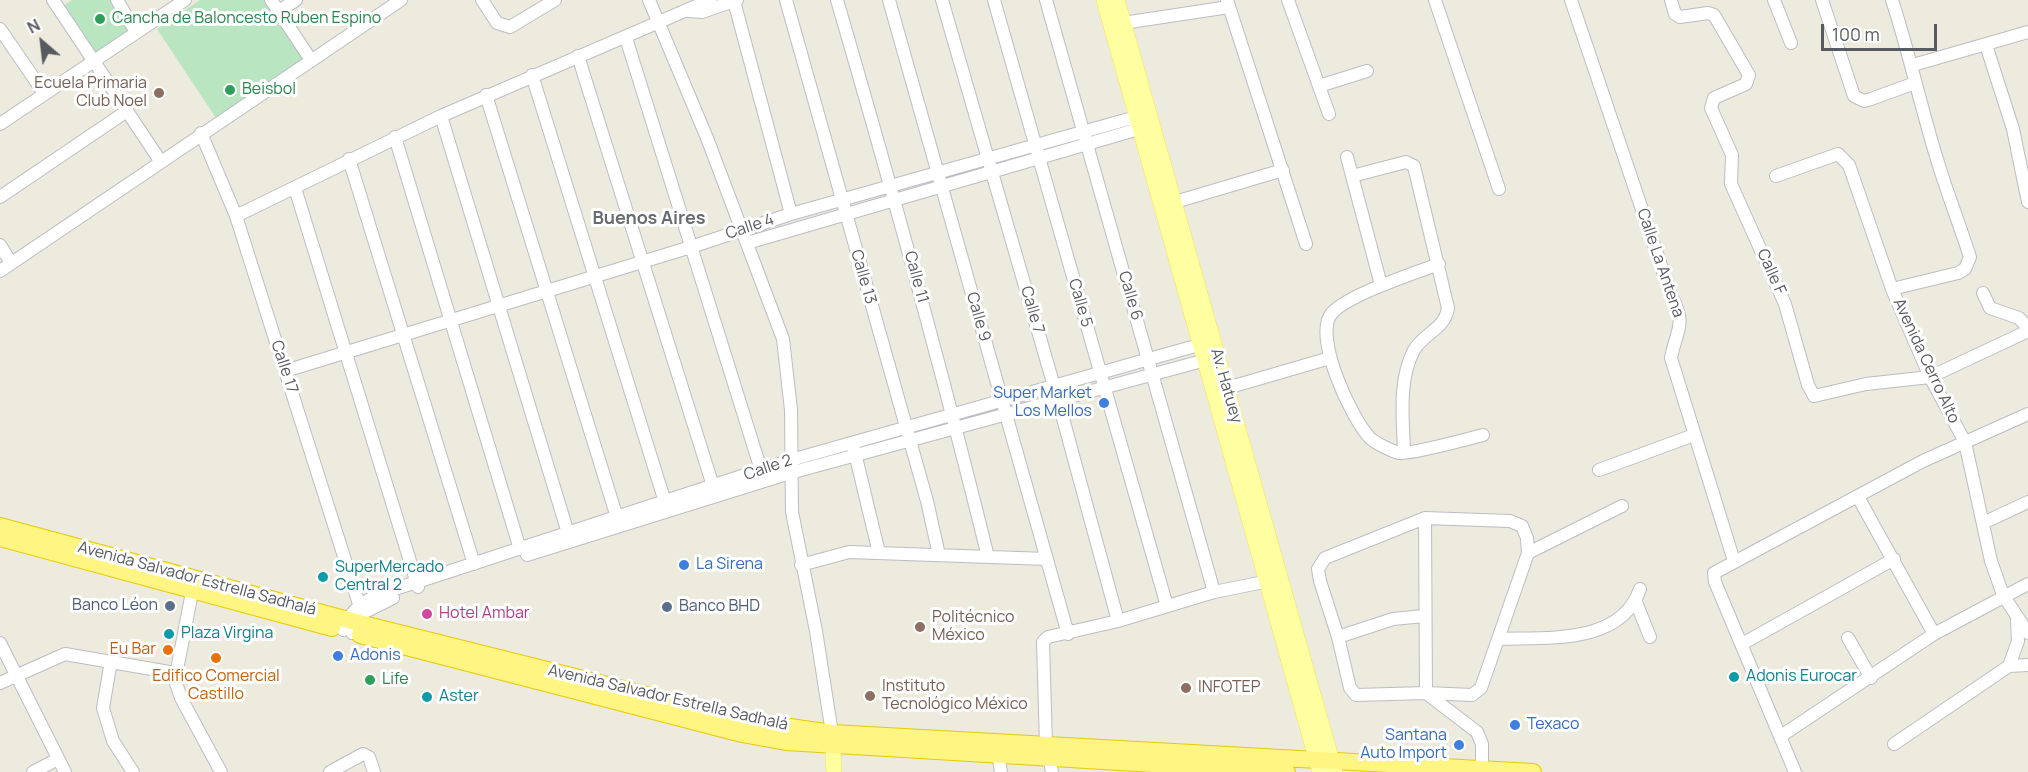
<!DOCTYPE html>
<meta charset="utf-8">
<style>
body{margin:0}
#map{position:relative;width:2028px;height:772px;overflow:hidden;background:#ecebde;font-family:Manrope,sans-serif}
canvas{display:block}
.north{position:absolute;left:12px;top:12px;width:60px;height:60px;-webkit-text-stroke:4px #fff;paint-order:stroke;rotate:332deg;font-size:16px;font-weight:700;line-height:24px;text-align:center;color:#585a61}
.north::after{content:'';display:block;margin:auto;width:21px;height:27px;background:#585a61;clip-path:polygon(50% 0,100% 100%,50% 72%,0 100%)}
.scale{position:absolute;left:1821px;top:24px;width:116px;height:27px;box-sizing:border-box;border:3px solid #585a61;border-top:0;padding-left:8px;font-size:18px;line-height:21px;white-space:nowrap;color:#585a61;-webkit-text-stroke:4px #fff;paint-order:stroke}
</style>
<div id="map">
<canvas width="2028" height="772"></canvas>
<div class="north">N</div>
<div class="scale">100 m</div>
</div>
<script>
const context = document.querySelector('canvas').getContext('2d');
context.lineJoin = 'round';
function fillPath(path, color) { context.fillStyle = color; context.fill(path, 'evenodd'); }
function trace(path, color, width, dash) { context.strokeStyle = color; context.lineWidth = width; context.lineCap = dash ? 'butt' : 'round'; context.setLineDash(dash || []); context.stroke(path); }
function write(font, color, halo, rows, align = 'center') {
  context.font = font + ' Manrope,sans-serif'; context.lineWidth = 6; context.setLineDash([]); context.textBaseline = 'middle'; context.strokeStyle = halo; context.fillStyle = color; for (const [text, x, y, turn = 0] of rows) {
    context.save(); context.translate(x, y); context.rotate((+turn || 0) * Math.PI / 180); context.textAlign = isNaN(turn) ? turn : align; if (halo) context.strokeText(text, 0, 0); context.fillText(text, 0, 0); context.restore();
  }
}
const green = new Path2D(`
 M72 0H115L136 33 99 58 63 6Z
 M200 0H269L308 60 218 121 157 29Z`);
const minor = new Path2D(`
 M53 0 161 162
 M117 0 136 32
 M271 0 311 60
 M482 0 497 23 510 27 555 0
 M649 0 707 138 783 339 791 410 792 512 816 631 832 733
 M786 0 927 501 939 555
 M837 0C891 185 942 370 988 557
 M889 0 1068 634
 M942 0 1058 400 1118 621
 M994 0 1167 606
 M1046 0 1214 592
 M1227 0 1306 244
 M1288 0 1329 114
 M1435 0 1499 189
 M1571 0 1671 295C1687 326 1677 327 1671 358L1734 561
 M1671 0 1675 14 1680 17 1708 13 1714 15 1749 75 1746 84 1714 98 1711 108 1732 155 1731 184 1785 304 1808 385 1814 396 1866 384 1930 377 2028 331
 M1774 0 1791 43
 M1822 0 1854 96 1864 101 1871 99 1915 83
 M734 1 791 214
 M279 11 296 0
 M689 11 702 12 737 0
 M1123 23 1229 7
 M0 29 44 93
 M626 38 761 470
 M1986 45 2013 129 2028 202
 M578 56 713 486
 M1913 65 2028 32
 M532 75 665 502
 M1319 86 1367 71
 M486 95 619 524
 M441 116 568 533
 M0 124 185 0
 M201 133 236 216 359 604
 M395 137 520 549
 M1347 157 1381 285
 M349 159 474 564
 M1352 176 1406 162 1414 166 1448 308C1445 329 1424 333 1414 350 1398 380 1403 419 1404 452
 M1776 176 1838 154 1849 165 1892 289 1930 377 1965 442 1991 561 2003 595 2028 633
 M295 188 418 587
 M0 197 127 111
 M1175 202 1283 170
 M236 216 441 116 710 0
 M747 243 1149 126
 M0 245 11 263
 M1439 264C1414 273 1348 295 1332 313 1312 335 1352 420 1370 438 1375 443 1392 451 1399 453 1411 454 1468 439 1483 435
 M0 271 401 0
 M1892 289 1958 273 1965 269 1970 257C1959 223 1946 190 1936 156 1920 104 1909 52 1892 0
 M1983 293 1990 308 2019 318 2028 328
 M285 371 691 247 791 214 1143 115
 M1227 388 1330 358
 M854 449 879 553
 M1599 470 1694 435
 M1858 497 1934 634
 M1425 518 1510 521 1522 526 1527 538 1528 553 1481 688 1472 695 1426 693 1356 695 1350 688 1338 637 1320 581 1318 569 1325 558Z
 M1425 518 1426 693 1477 732 1482 744V769
 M1983 523 2028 502
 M1528 553 1622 506
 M527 555 790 473 1213 358
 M801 565 849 552 1047 559
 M194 582 175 680 181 698 221 772
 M1636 602 1650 637
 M343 630C355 597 386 592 417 582L791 460 1206 343
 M352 633 363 613 393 598
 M1338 637 1393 619 1424 616
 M1848 638 1871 678
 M1498 639C1547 637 1621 645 1640 589
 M0 643 65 772
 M1742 644 1894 559
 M111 661 103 708 113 741 133 772
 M2009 666 2028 665
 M0 683 65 654 175 673
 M1781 736 1934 634 2028 584
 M1894 744 2009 666 2018 641 2017 620
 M1046 745 1043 642 1048 637 1118 621 1214 592 1274 580
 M997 747 1001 772
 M1049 757 1052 772
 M33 772 58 759
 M330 772 363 754 369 757 374 772
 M1795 772 1715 582 1714 573 1923 461 2028 414`);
const major = new Path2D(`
 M1104 0 1320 772
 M1117 0 1335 772
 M832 733 834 772`);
const highway = new Path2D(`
 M0 526 363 624 755 722 832 733 1533 772
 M0 538 332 628
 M360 635 742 734 786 742 1287 772`);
const markers = [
 [100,19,6,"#2e9e5b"],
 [230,90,6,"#2e9e5b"],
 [159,93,6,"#8d6e63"],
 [1104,403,6,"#3f7fe0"],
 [684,565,6,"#3f7fe0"],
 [323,577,6,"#0f9aa8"],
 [170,606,6,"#5c6f8a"],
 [667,607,6,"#5c6f8a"],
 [427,614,6,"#d1479c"],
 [920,627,6,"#8d6e63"],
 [169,634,6,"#0f9aa8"],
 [168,650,6,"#e8710a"],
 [338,656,6,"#3f7fe0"],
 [216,658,6,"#e8710a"],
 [1734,677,6,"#0f9aa8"],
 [370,680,6,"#2e9e5b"],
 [1186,688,6,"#8d6e63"],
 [870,696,6,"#8d6e63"],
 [427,697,6,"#0f9aa8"],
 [1515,725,6,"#3f7fe0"],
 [1459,745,6,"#3f7fe0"]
];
const leisureNames = [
 ["Cancha de Baloncesto Ruben Espino",112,19],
 ["Beisbol",242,90],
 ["Life",382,680]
];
const educationNames = [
 ["Ecuela Primaria",147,84,"right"],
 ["Club Noel",147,102,"right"],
 ["Politécnico",932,618],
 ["México",932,636],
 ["Instituto",882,687],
 ["Tecnológico México",882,705],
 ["INFOTEP",1198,688]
];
const streetNames = [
 ["Calle 4",750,227,-18],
 ["Calle La Antena",1660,263,71],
 ["Calle F",1771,272,66],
 ["Calle 13",863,277,74],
 ["Calle 11",916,277,75],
 ["Calle 6",1130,296,74],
 ["Calle 5",1080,303,74],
 ["Calle 7",1032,310,74],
 ["Calle 9",978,317,74],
 ["Avenida Cerro Alto",1926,361,65],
 ["Calle 17",284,367,72],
 ["Av. Hatuey",1226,386,74],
 ["Calle 2",768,468,-19],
 ["Avenida Salvador Estrella Sadhalá",197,579,15],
 ["Avenida Salvador Estrella Sadhalá",668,698,13]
];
const shopNames = [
 ["Super Market",1092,394,"right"],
 ["Los Mellos",1092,412,"right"],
 ["La Sirena",696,565],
 ["Adonis",350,656],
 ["Texaco",1527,725],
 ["Santana",1447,736,"right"],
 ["Auto Import",1447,754,"right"]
];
const cultureNames = [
 ["SuperMercado",335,568],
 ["Central 2",335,586],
 ["Plaza Virgina",181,634],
 ["Adonis Eurocar",1746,677],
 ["Aster",439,697]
];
const serviceNames = [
 ["Banco Léon",158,606],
 ["Banco BHD",679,607,"left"]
];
const hotelNames = [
 ["Hotel Ambar",439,614]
];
const foodNames = [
 ["Eu Bar",156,650],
 ["Edifico Comercial",216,677,"center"],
 ["Castillo",216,695,"center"]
];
const neighbourhoodNames = [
 ["Buenos Aires",649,219]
];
fillPath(green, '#b9e5c1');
trace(minor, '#bcbdc4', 14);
trace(major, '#f7e54c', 16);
trace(highway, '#eac900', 18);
trace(minor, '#fff', 12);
trace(major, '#feffa0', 15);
trace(highway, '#fff582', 16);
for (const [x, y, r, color] of markers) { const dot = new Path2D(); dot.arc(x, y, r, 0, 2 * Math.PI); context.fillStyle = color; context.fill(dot); trace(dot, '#fff', 2); }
write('16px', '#27864d', '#fff', leisureNames, 'left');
write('16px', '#785e54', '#fff', educationNames, 'left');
write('16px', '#585a61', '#fff', streetNames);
write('16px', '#366cbe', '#fff', shopNames, 'left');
write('16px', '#0d838f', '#fff', cultureNames, 'left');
write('16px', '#4e5e75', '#fff', serviceNames, 'right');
write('16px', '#b23c85', '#fff', hotelNames, 'left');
write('16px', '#c56008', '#fff', foodNames, 'right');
write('bold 18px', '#696c73', '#fff', neighbourhoodNames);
</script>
